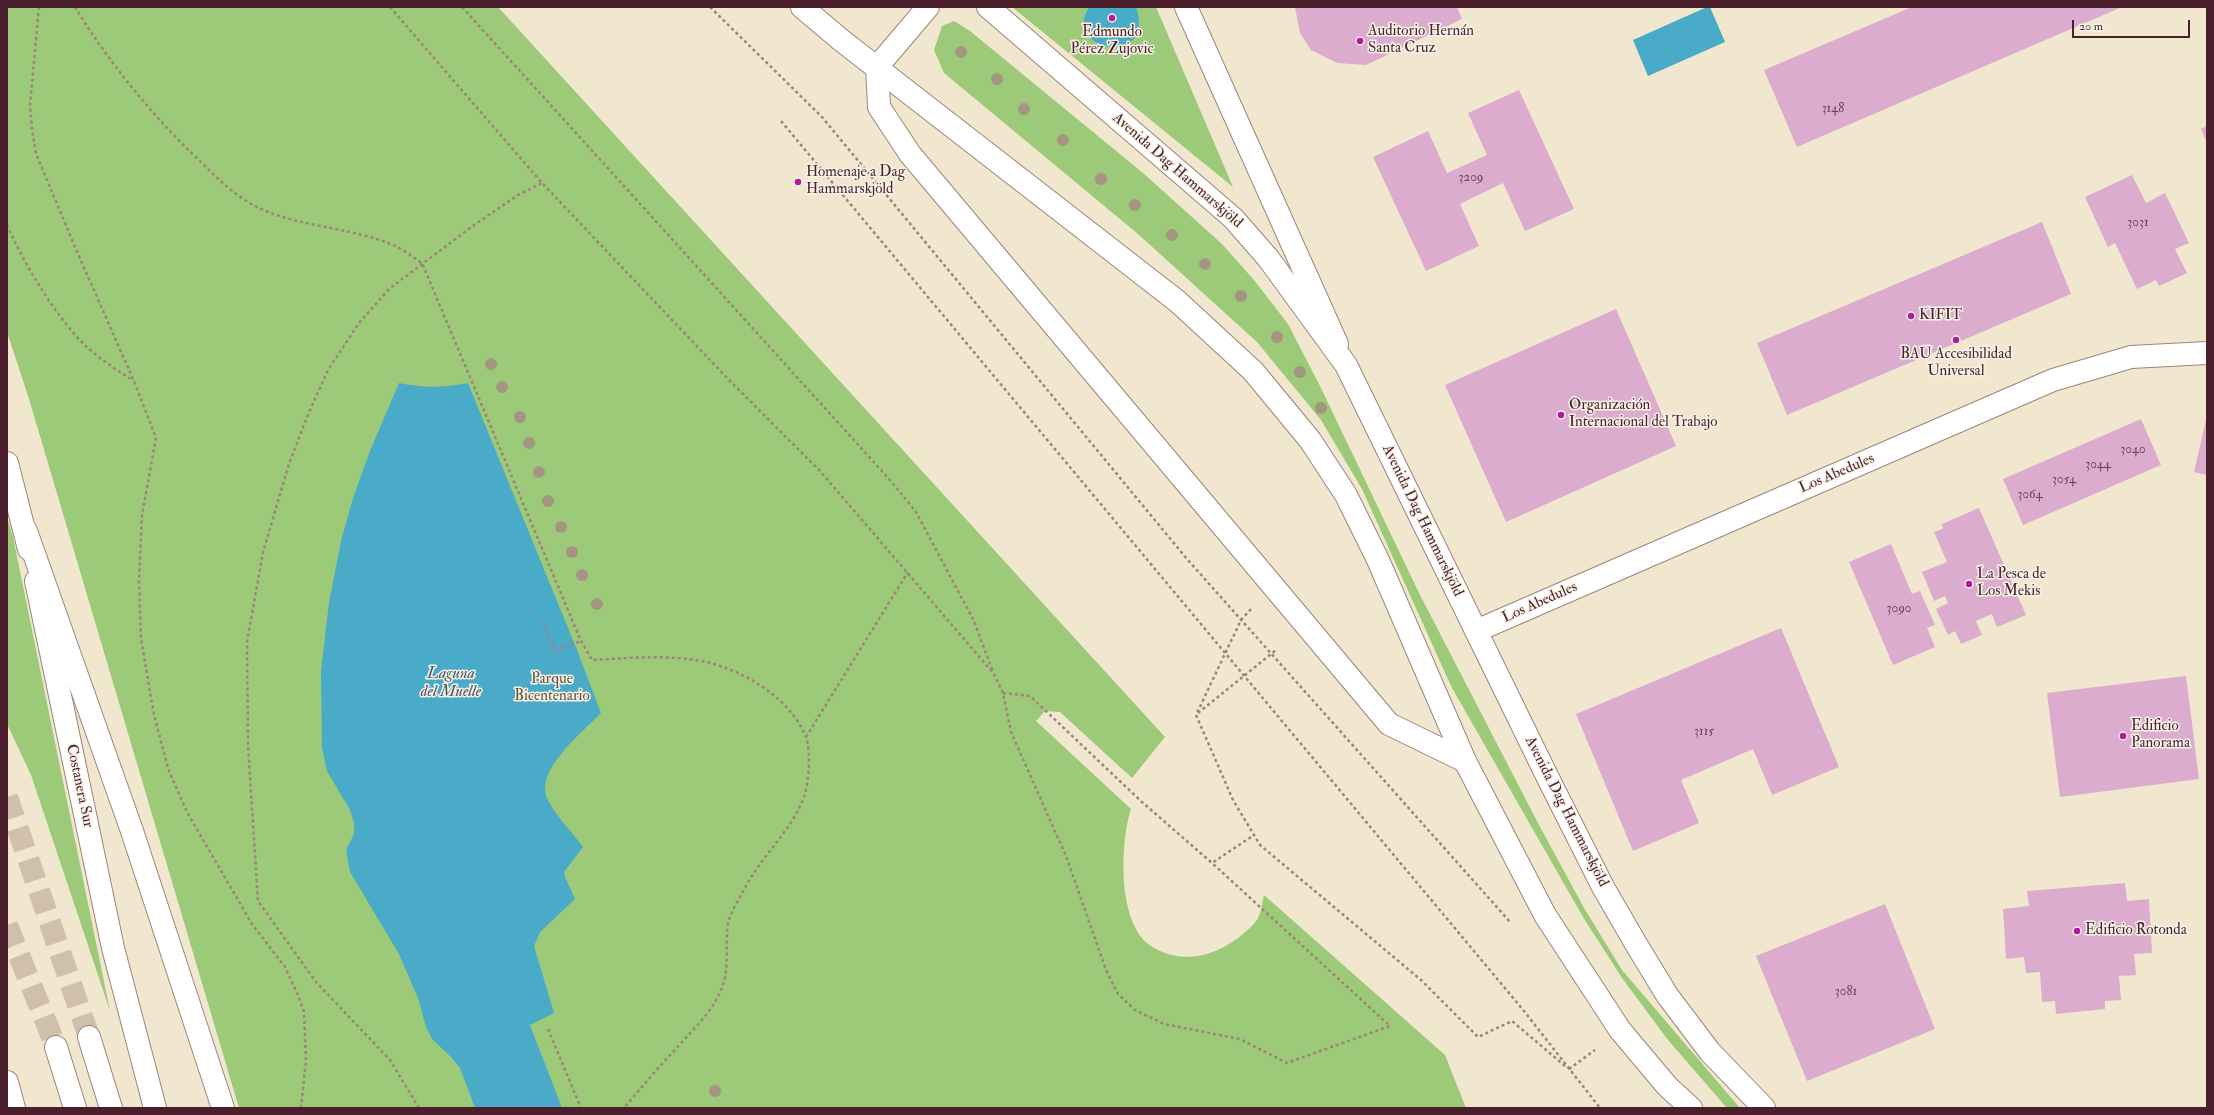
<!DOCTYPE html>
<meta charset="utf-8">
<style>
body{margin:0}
#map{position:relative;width:2214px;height:1115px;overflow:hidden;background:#f1e7ce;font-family:"IM FELL Double Pica",serif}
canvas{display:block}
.frame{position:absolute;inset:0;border:8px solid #4a1f2b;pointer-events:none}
.scale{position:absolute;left:2072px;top:20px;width:118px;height:18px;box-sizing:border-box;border:2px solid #4a1f2b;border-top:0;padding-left:5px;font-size:12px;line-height:14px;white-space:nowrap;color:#4a1f2b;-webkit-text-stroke:3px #f7f3e8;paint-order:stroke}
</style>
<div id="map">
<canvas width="2214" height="1115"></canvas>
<div class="frame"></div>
<div class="scale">20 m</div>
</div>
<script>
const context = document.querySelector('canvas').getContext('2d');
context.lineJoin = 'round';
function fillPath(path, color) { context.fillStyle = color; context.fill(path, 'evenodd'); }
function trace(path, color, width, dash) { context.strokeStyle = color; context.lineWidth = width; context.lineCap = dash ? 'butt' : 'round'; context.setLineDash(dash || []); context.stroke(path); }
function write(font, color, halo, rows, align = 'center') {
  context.font = font + ' "IM FELL Double Pica",serif'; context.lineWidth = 3; context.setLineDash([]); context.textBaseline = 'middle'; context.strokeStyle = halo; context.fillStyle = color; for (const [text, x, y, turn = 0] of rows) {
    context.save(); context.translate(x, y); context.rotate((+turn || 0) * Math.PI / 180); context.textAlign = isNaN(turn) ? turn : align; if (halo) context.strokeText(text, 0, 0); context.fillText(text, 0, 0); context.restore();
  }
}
const green = new Path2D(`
 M7 7H498L1165 737 1132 778 1060 712 1045 711 1036 721 1131 809C1120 843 1117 924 1151 946 1182 966 1217 956 1243 934 1247 930 1253 926 1256 921 1261 915 1262 903 1264 895L1445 1055 1466 1108H239L29 399 7 332Z
 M1012 7H1156L1233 187Z
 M954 21 970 31 1143 173 1222 244 1254 280 1288 324 1320 386 1419 593 1539 825 1584 908 1622 970 1740 1108H1727L1668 1040 1622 978 1583 917 1452 688 1362 489 1321 420 1257 342 1138 234 944 73 934 50 942 26Z
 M7 517 13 537 110 1011 31 775 7 724Z`);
const water = new Path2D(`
 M1089 7H1136C1157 68 1061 52 1089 7Z
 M1707 7H1710L1725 42 1648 76 1633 40Z
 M399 383C426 388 441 388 468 383L577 650 601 713C583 732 533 771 548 800 556 816 572 832 583 847L564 872 565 877 575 899 540 932 534 946 554 1013 530 1025 562 1108H475L460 1068 451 1057 432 1039 426 1027 418 998 399 954 350 872 346 850 354 834V823L350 810 327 771 322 747 321 671 329 603 341 541 353 498 370 451Z`);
const building = new Path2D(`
 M1295 7H1457L1462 19 1366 65 1337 63 1311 50 1300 33Z
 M1912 7H2122L1797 147 1764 70Z
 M1519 90 1574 209 1525 231 1503 183 1460 204 1479 246 1426 271 1373 157 1428 131 1447 173 1487 155 1468 113Z
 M2207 126V143L2201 129Z
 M2132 175 2146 203 2165 193 2189 243 2175 249 2187 273 2159 286 2156 280 2137 289 2115 243 2108 247 2085 197Z
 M2042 222 2071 294 1787 415 1757 343Z
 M1616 309 1676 446 1506 522 1445 385Z
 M2141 419 2161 465 2023 525 2003 479Z
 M2206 420 2207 421V475L2194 472Z
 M1979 508 2026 615 1997 627 1992 614 1976 621 1982 635 1961 644 1955 631 1948 635 1936 609 1948 603 1945 596 1934 601 1922 572 1947 562 1934 532 1943 529 1942 524Z
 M1891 544 1912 594 1920 591 1935 625 1927 628 1935 647 1893 665 1849 562Z
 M1781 628 1839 767 1772 795 1753 749 1681 780 1699 823 1633 851 1576 714Z
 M2186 676 2199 779 2060 797 2047 693Z
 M2125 883 2127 901 2149 899 2152 953 2134 954 2136 975 2119 976 2121 1000 2105 1001V1009L2056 1014 2055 1001 2042 1002 2040 972 2026 973 2024 957 2006 959 2003 909 2029 906 2027 891Z
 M1885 904 1935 1029 1807 1081 1756 956Z`);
const highwayTunnel = new Path2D(`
 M7 797 89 1037
 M7 925 56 1047`);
const path = new Path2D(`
 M39 7 30 105 32 129 36 154 78 254 134 381 156 438 142 515 139 581 141 638 154 715 169 771 187 812 252 924 285 967 298 995 304 1012 306 1060 301 1108
 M75 7C111 66 156 120 207 168 222 183 240 199 259 208 300 227 347 227 388 243 400 247 411 256 422 263L581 641 592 660C629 658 669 654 706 662 745 671 790 698 806 737 811 751 809 782 804 797 791 832 760 857 744 890 738 900 730 913 728 924 725 942 729 963 724 981 717 1009 691 1031 673 1052 656 1070 640 1089 624 1108
 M390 7 542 183 729 380 820 471 994 674 1003 693 1011 732 1066 856 1106 970 1118 994 1135 1010 1164 1024 1240 1039 1287 1063 1390 1026 1212 863
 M462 7 890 480 916 512 974 621 993 672
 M710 7 822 117 1187 559 1511 923
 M781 121 1524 1011 1600 1108
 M7 225C24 264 58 321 89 349 103 361 118 371 134 381
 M1251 609 1241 620 1196 715 1233 800 1260 845 1421 980 1478 1037 1512 1021 1565 1066
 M543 622 555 651 581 641
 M1003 693 1030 696 1142 802 1212 863 1254 835
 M1198 713 1276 650
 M806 737 908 572
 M548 1029 581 1108
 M1569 1069 1595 1050
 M419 1108 390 1060 316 982 258 901 248 746 247 642 263 552 289 464 307 417 328 370 359 323 389 289 474 225 518 195 542 183`);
const minor = new Path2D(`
 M928 7 877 67 879 107 910 154 1389 724 1465 761
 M1186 7 1337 344
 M1476 631 2053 380 2131 357 2207 353`);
const major = new Path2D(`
 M802 7 841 40 1177 301 1253 371 1310 440 1346 495 1378 560 1465 761 1545 915 1620 1030 1667 1086 1691 1108
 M988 7 1233 218 1268 258 1346 365 1547 776 1603 887 1636 944 1667 995 1710 1052 1764 1108
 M7 463 29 549
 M36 581 113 948 155 1108
 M7 1082 14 1108`);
const highway = new Path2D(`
 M26 531 132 831 223 1108
 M89 1037 111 1108
 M56 1047 75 1108`);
const trees = [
 [961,52],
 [997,79],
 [1024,109],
 [1063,140],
 [1101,179],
 [1135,205],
 [1172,235],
 [1205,264],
 [1241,296],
 [1277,337],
 [491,364],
 [1300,372],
 [502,387],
 [1321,408],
 [520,417],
 [529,443],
 [539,472],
 [548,501],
 [561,527],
 [572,552],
 [582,575],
 [597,604],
 [715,1091]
];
const markers = [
 [1112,18,4,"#b5179e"],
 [1360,41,4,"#b5179e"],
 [798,182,4,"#b5179e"],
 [1911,316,4,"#b5179e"],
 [1956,340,4,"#b5179e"],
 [1561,415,4,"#b5179e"],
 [1969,584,4,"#b5179e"],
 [2123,736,4,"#b5179e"],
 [2077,931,4,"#b5179e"]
];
const numberNames = [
 ["3148",1833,109],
 ["3209",1471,178],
 ["3031",2138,223],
 ["3040",2133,450],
 ["3044",2098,465],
 ["3054",2064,480],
 ["3064",2030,495],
 ["3090",1899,609],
 ["3115",1704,732],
 ["3081",1846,992]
];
const poiNames = [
 ["Auditorio Hernán",1368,32],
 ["Santa Cruz",1368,49],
 ["Edmundo",1112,33,"center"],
 ["Pérez Zujovic",1112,50,"center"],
 ["Homenaje a Dag",806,173],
 ["Hammarskjöld",806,190],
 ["KIFIT",1919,316],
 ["BAU Accesibilidad",1956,355,"center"],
 ["Universal",1956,372,"center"],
 ["Organización",1569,406],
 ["Internacional del Trabajo",1569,423],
 ["La Pesca de",1977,575],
 ["Los Mekis",1977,592],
 ["Edificio",2131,727],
 ["Panorama",2131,744],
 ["Edificio Rotonda",2085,931]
];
const streetNames = [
 ["Avenida Dag Hammarskjöld",1177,171,41],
 ["Los Abedules",1837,474,-23],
 ["Avenida Dag Hammarskjöld",1422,521,64],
 ["Los Abedules",1540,603,-24],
 ["Costanera Sur",79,786,78],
 ["Avenida Dag Hammarskjöld",1566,812,63]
];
const parkNames = [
 ["Parque",552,680],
 ["Bicentenario",552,697]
];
const waterNames = [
 ["Laguna",451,675],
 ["del Muelle",451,693]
];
fillPath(green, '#9cca78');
fillPath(water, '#49abc8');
fillPath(building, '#dbaccd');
trace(highwayTunnel, '#d0bfad', 22, [22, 11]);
trace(minor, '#9e837c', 24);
trace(major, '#9e837c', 24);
trace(highway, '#9e837c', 24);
trace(path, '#9e837c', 2.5, [3, 3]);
trace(minor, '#fff', 22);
trace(major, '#fff', 22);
trace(highway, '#fff', 22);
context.fillStyle = '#a39581';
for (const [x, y] of trees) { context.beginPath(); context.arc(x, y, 6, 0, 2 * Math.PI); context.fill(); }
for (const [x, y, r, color] of markers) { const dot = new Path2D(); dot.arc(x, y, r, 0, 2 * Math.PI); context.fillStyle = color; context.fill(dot); trace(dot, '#f7f3e8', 1.5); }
write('13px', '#6e4254', null, numberNames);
write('15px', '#4a1f2b', '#f7f3e8', poiNames, 'left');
write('15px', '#4a1f2b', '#f7f3e8', streetNames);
write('15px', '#635242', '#f7f3e8', parkNames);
write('italic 16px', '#4a576a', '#f7f3e8', waterNames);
</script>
